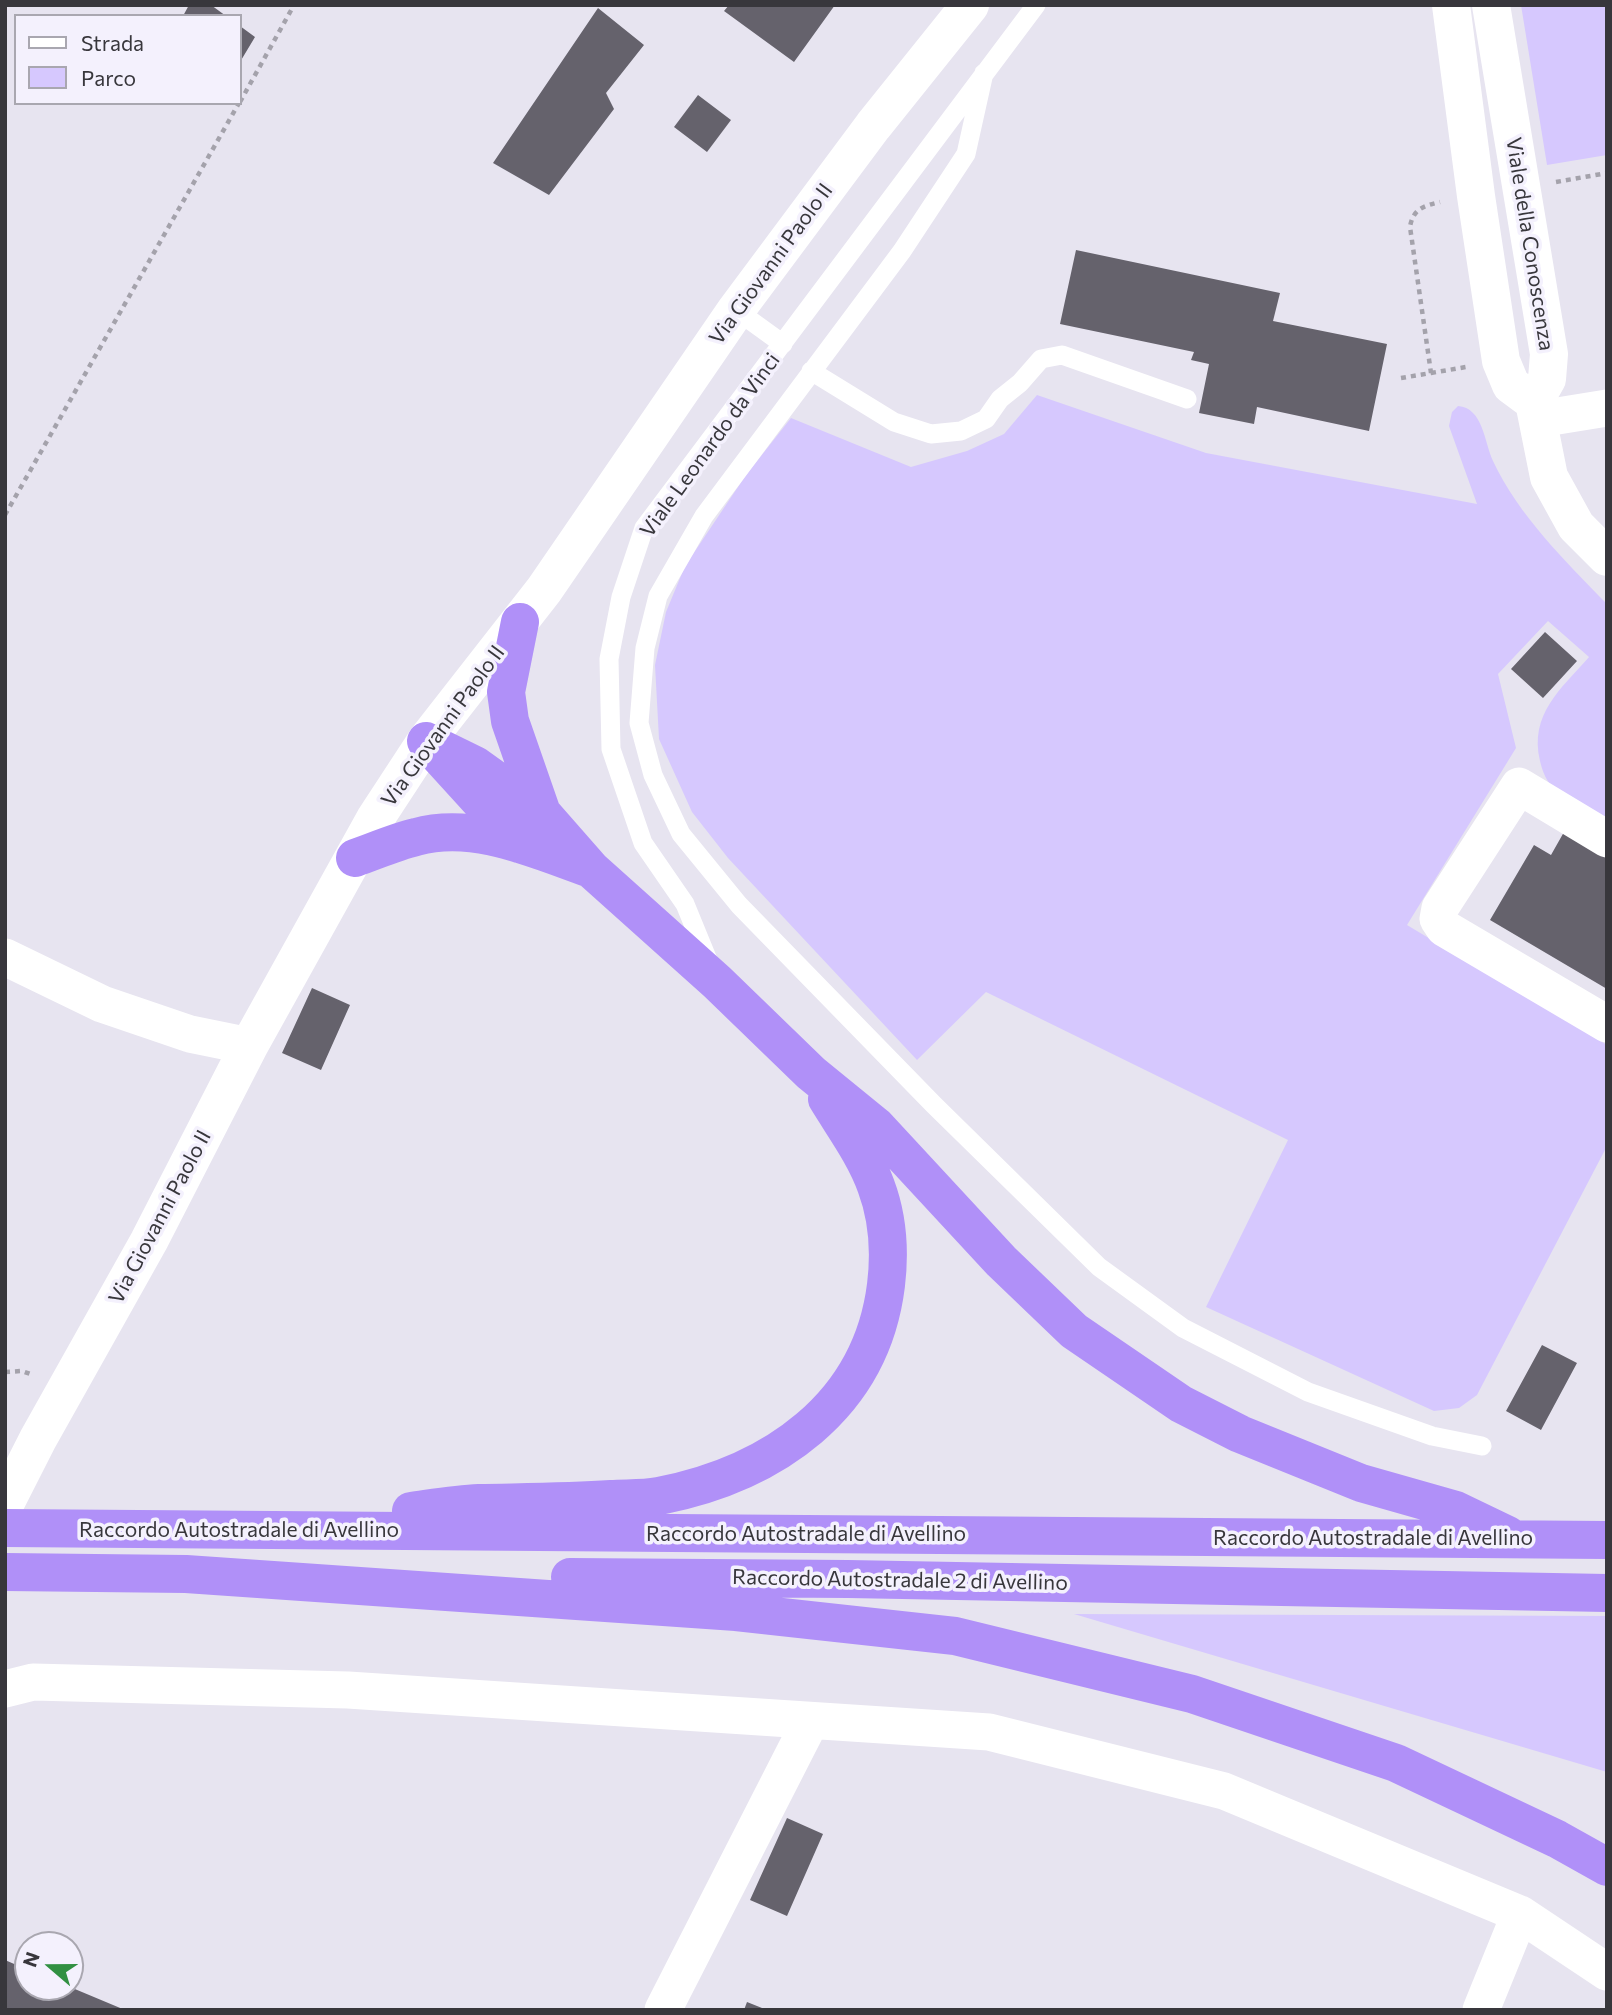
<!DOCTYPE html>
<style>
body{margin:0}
#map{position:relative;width:1612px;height:2015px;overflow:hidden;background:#e7e4f0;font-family:Commissioner,sans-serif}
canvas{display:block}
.frame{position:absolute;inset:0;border:7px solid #38373c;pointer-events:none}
.legend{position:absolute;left:14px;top:14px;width:228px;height:91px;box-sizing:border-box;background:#f4f1fd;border:2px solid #a9a7b0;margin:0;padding:9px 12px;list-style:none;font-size:21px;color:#38373c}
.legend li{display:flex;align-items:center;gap:14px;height:35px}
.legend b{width:35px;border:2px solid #a9a7b0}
.north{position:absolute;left:14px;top:1931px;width:70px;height:70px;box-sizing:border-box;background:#f4f1fd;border:2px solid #a9a7b0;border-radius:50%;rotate:290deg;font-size:19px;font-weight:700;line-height:28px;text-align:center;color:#38373c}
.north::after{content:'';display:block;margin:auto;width:24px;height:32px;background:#319042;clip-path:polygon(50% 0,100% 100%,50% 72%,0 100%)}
</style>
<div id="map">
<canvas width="1612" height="2015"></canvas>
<div class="frame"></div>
<ul class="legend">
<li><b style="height:9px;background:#fff"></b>Strada</li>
<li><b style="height:19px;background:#d6c8fe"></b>Parco</li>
</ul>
<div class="north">N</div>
</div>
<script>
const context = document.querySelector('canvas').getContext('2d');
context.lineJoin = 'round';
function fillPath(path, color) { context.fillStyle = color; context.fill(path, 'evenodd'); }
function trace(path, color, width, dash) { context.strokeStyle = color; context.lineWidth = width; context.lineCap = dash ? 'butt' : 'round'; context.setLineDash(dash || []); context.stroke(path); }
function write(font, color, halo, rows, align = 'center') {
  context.font = font + ' Commissioner,sans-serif'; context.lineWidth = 7; context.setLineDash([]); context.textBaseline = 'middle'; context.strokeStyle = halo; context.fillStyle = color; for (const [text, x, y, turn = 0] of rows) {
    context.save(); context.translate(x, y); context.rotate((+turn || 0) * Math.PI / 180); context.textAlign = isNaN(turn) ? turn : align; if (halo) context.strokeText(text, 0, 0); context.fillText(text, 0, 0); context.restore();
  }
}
const green = new Path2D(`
 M1521 5H1607V155L1547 165Z
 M1037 395 1206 453 1477 504 1449 426 1452 412 1458 406C1483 408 1484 441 1493 461 1519 516 1565 561 1607 604V820C1590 810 1570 801 1555 789 1547 784 1542 770 1540 761 1529 714 1561 689 1589 657L1548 621 1498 674 1516 748 1407 925 1607 1045V1146L1477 1395 1459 1408 1434 1411 1206 1307 1288 1140 986 992 917 1060 728 858 692 812 659 739 655 665 666 612 685 566 746 475 791 418 911 467 967 451 1004 434Z
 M1074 1614 1607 1616V1772Z`);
const building = new Path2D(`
 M189 5H211L226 16H183Z
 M729 5H835L794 62 724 11Z
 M598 8 644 45 606 93 614 109 549 195 493 163Z
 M240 26 255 37 240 62Z
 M698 95 731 120 707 152 674 127Z
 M1076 250 1280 293 1273 321 1387 344 1369 431 1257 407 1254 424 1199 413 1209 364 1191 360 1194 352 1060 324Z
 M1545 632 1577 661 1543 698 1511 669Z
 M1564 832 1607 857V989L1490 920 1534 845 1551 855Z
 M312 988 350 1005 321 1070 282 1053Z
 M1542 1345 1577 1363 1541 1430 1506 1411Z
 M787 1818 823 1834 787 1916 750 1900Z
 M5 1960 28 1970V1987H70L125 2010H5Z
 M747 2002 767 2010H744Z`);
const path = new Path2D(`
 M240 102 294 5
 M1556 182 1607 173
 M1431 373 1466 367
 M1401 378 1431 373 1410 227C1413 209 1423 206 1440 202
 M5 515 239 103
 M5 1372 22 1371 33 1375`);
const lane = new Path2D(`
 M984 73 966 154 902 251 704 516 658 596 645 648 639 723 653 775 681 834 739 905 934 1105 1099 1267 1183 1328 1308 1392 1432 1436 1482 1446
 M736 310 783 344
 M811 371 894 422 931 434 961 431 986 419 1000 399 1020 383 1041 359 1062 355 1187 399
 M710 965 685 904 643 843 611 749 609 659 621 597 644 528 1036 5`);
const street = new Path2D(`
 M1539 419 1607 408
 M1607 839 1519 786 1440 908 1438 919 1444 928 1607 1024
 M5 957 102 1004 190 1034 249 1046
 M5 1689 33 1682 348 1690 989 1732 1224 1791 1520 1914 1607 1972
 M663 2010 810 1722
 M1481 2010 1520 1914`);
const secondary = new Path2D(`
 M1451 5 1476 196 1501 361 1511 385 1534 402
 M1491 5 1549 354 1547 379 1534 402
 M1534 402 1549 477 1576 526 1607 557
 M5 1504 38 1439 149 1241 249 1046 375 819 426 741 544 590 736 310 873 126 970 5`);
const highway = new Path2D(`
 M520 622 506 692 510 721 542 813
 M426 741 475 765 542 813 592 870 717 982 811 1073 876 1126 1001 1261 1074 1331 1181 1404 1240 1434 1361 1483 1456 1510 1508 1535
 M438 755 519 844
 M355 858C375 851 395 842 416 837 474 821 534 849 588 868
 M411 1511C433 1508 456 1504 479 1503 523 1502 567 1502 611 1499 627 1498 643 1499 659 1496 772 1474 871 1407 886 1285 890 1252 888 1218 876 1186 865 1155 844 1127 827 1099
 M5 1528 1607 1540
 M5 1572 186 1574 736 1612 955 1636 1192 1694 1396 1763 1557 1839 1607 1867
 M570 1577 848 1579 1607 1593`);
const streetNames = [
 ["Viale della Conoscenza",1530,244,81],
 ["Via Giovanni Paolo II",771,264,-54],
 ["Viale Leonardo da Vinci",710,445,-54],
 ["Via Giovanni Paolo II",443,726,-54],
 ["Via Giovanni Paolo II",160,1217,-62],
 ["Raccordo Autostradale di Avellino",239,1530],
 ["Raccordo Autostradale di Avellino",806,1534],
 ["Raccordo Autostradale di Avellino",1373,1538],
 ["Raccordo Autostradale 2 di Avellino",900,1580,1]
];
fillPath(green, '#d6c8fe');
fillPath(building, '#65626c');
trace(path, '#a4a2ab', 4.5, [5, 5]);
trace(lane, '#fff', 19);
trace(street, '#fff', 37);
trace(secondary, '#fff', 38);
trace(highway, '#b090f8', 38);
write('21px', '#38373c', '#f4f1fd', streetNames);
</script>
